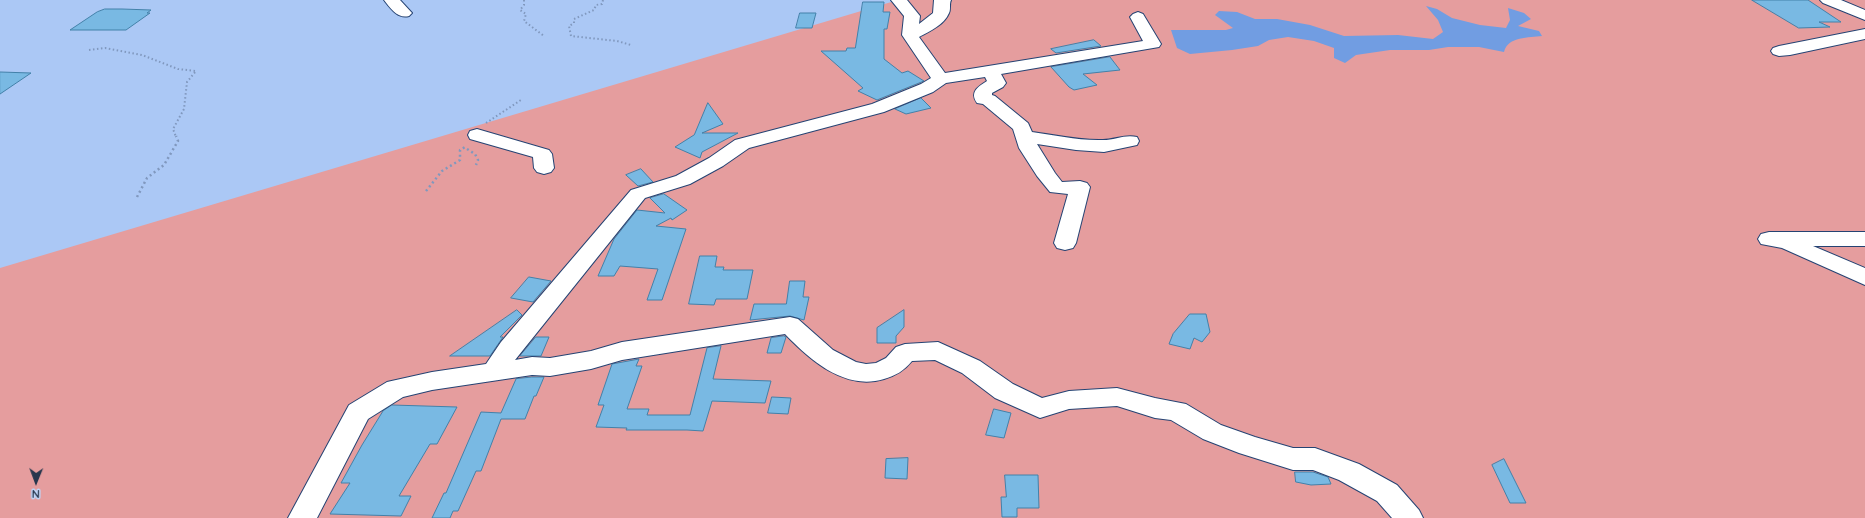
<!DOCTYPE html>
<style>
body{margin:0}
#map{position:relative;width:1865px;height:518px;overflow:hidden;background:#abc8f5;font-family:Quicksand,sans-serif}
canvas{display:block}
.north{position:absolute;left:16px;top:462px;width:40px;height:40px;-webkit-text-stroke:3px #bfd5f7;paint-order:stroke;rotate:181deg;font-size:11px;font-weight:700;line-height:16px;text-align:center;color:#28364d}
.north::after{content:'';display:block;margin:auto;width:14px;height:18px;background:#28364d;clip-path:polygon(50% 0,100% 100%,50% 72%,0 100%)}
</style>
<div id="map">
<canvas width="1865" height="518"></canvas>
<div class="north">N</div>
</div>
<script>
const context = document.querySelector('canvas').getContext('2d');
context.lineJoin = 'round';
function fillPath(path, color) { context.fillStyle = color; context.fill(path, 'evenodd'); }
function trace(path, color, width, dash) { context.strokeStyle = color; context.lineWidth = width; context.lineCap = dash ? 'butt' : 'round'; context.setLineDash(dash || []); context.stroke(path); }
const green = new Path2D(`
 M898 0H1865V518H0V268Z`);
const water = new Path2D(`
 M1426 6 1437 9 1452 18 1480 25 1506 28 1510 20 1508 8 1524 13 1531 19 1518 26 1539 31 1542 36C1529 38 1508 36 1504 52L1479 47H1448L1429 50H1390L1356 55 1345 63 1334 58V48L1314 41 1288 37 1269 40 1258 46 1232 50 1190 54 1177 48 1171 30H1226L1233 28 1215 15 1219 11 1237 12 1255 19H1277L1310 25 1344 36 1398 35 1433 39 1443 32 1438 20Z`);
const building = new Path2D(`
 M1752 0H1808L1841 22H1819L1830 27 1799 28Z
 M863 2H884L883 12H890L887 29H884V59L902 73 908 71 924 81 877 100 858 91 863 88 821 51H846L847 48H855Z
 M105 9H122L151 10 147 13H150L126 30H70L97 12Z
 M800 13H816L812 28H796Z
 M1094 40 1101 46 1056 53 1051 49Z
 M1110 57 1120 70 1083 74 1097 85 1074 90 1069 87 1051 67Z
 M0 72 31 73 0 94Z
 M921 98 931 108 906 114 895 109Z
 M708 103 723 124 702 133H738L702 152 700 158 675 147 694 135Z
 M641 169 653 182 638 186 626 175Z
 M664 194 687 210 672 220 671 218 656 226 686 229 662 300H647L658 269 620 266 614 276H598L614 239 637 210 665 213 650 198Z
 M700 256H717L715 267H724L723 270H753L747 299H716L714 305 689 304Z
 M529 277 551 281 533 302 511 298Z
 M790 281H805L803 297H809L804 320 790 316 750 320 754 304H786Z
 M517 310 522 315 500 337H503L490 356H450Z
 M904 310V327L896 336V343H877V328Z
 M1190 314H1206L1210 332 1202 342 1194 338 1190 349 1169 344 1173 334Z
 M784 336 786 337 781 353H767L771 338Z
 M536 337H549L541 356H520Z
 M721 346 713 379 771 381 765 403 712 401 703 431 687 430H626L627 428 596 427 604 405H598L612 364 639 359 636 366H642L627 409H649L647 415H690L707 348Z
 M532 377H544L536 396H534L525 419H501L481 471H476L458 511H453L450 518H432L444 493H446L481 412 501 413 516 379Z
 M772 397 791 398 788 414 768 413Z
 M392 405 457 407 437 444H430L399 496H411L401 516 330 514 350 483H341L362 445 383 411Z
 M994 409 1011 413 1004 438 986 435Z
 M908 458 907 479 885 478 886 459Z
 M1504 459 1526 503H1510L1492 465Z
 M1295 472H1313L1328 477 1331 484 1311 485 1296 482Z
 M1005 475H1038L1039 508H1017V517H1002L1001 497H1006Z`);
const pathFar1 = new Path2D(`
 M524 0V5L520 10 526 14 524 21 544 36
 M603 0 602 4 596 5 594 10 574 19V23L569 26 571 36 617 41 631 45
 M89 50 105 48 142 55 178 69 196 71 187 82 184 109 173 129 176 137
 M486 123 521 100`);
const path = new Path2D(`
 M467 149 475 154 478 160 476 165
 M426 191 442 171 460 160V150L465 147
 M137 197 147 178 164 165 178 141 176 136`);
const minor = new Path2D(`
 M384 0H400L412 13 409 16C398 19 391 9 384 0Z
 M891 0H907L920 16 919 24 933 13 934 0H951C949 4 951 9 949 13 944 25 930 31 919 37L945 73 1143 41 1130 17 1133 14 1138 12 1143 14 1161 44 1159 47 1001 74 1006 83 1003 87 992 93V95L995 96 1028 123 1032 132C1055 135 1079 141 1103 140 1115 140 1125 134 1137 137L1139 141 1137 145 1104 152 1076 150 1037 144 1055 173 1062 182 1080 181 1087 183 1090 187 1076 243 1073 248 1065 250 1057 248 1054 243 1068 194 1050 192 1037 176 1019 148 1013 129 983 104 977 103C969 92 979 86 987 81L985 77 946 83 933 92 884 112 749 148 723 166 690 184 645 198 515 360 532 357 550 358 591 351 622 342 790 317 798 319 833 350 856 362 866 364 876 363 886 358 896 347 905 344 938 342 980 361 1013 384 1042 398 1069 391 1117 388 1155 398 1186 404 1221 425 1255 437 1293 448H1315L1359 464 1397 485 1419 510 1423 518H1392L1377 501 1339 480 1313 470H1293L1239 453 1203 439 1171 420 1155 418 1117 406 1069 409 1040 418 995 398 962 373 935 360 912 361C904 371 895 376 884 379 845 391 810 360 785 334L622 360 591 369 550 376 532 375 432 390 403 397 368 419 317 518H288L349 405 387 382 432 372 486 364 501 342 631 190 676 176 709 158 735 140 872 104 921 84 931 78 902 35 904 16Z
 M1820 0H1841L1865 10V20L1823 3Z
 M1865 29V39L1790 55 1779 56 1773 54 1771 51 1773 48 1779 46Z
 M477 129 549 150 552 154 554 168 551 172 544 174 537 172 534 168 533 157 470 139 468 135 470 131Z
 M1769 232H1865V246H1813L1865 268V285L1782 248 1761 244 1758 239 1761 234Z`);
fillPath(green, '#e59d9e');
fillPath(water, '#719de2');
fillPath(building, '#79b9e3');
trace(building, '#4381a9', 1);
trace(minor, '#254373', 2);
trace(pathFar1, '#8098be', 2, [1.5, 2.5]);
trace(path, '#8098be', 2.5, [2, 3]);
fillPath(minor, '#fff');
</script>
